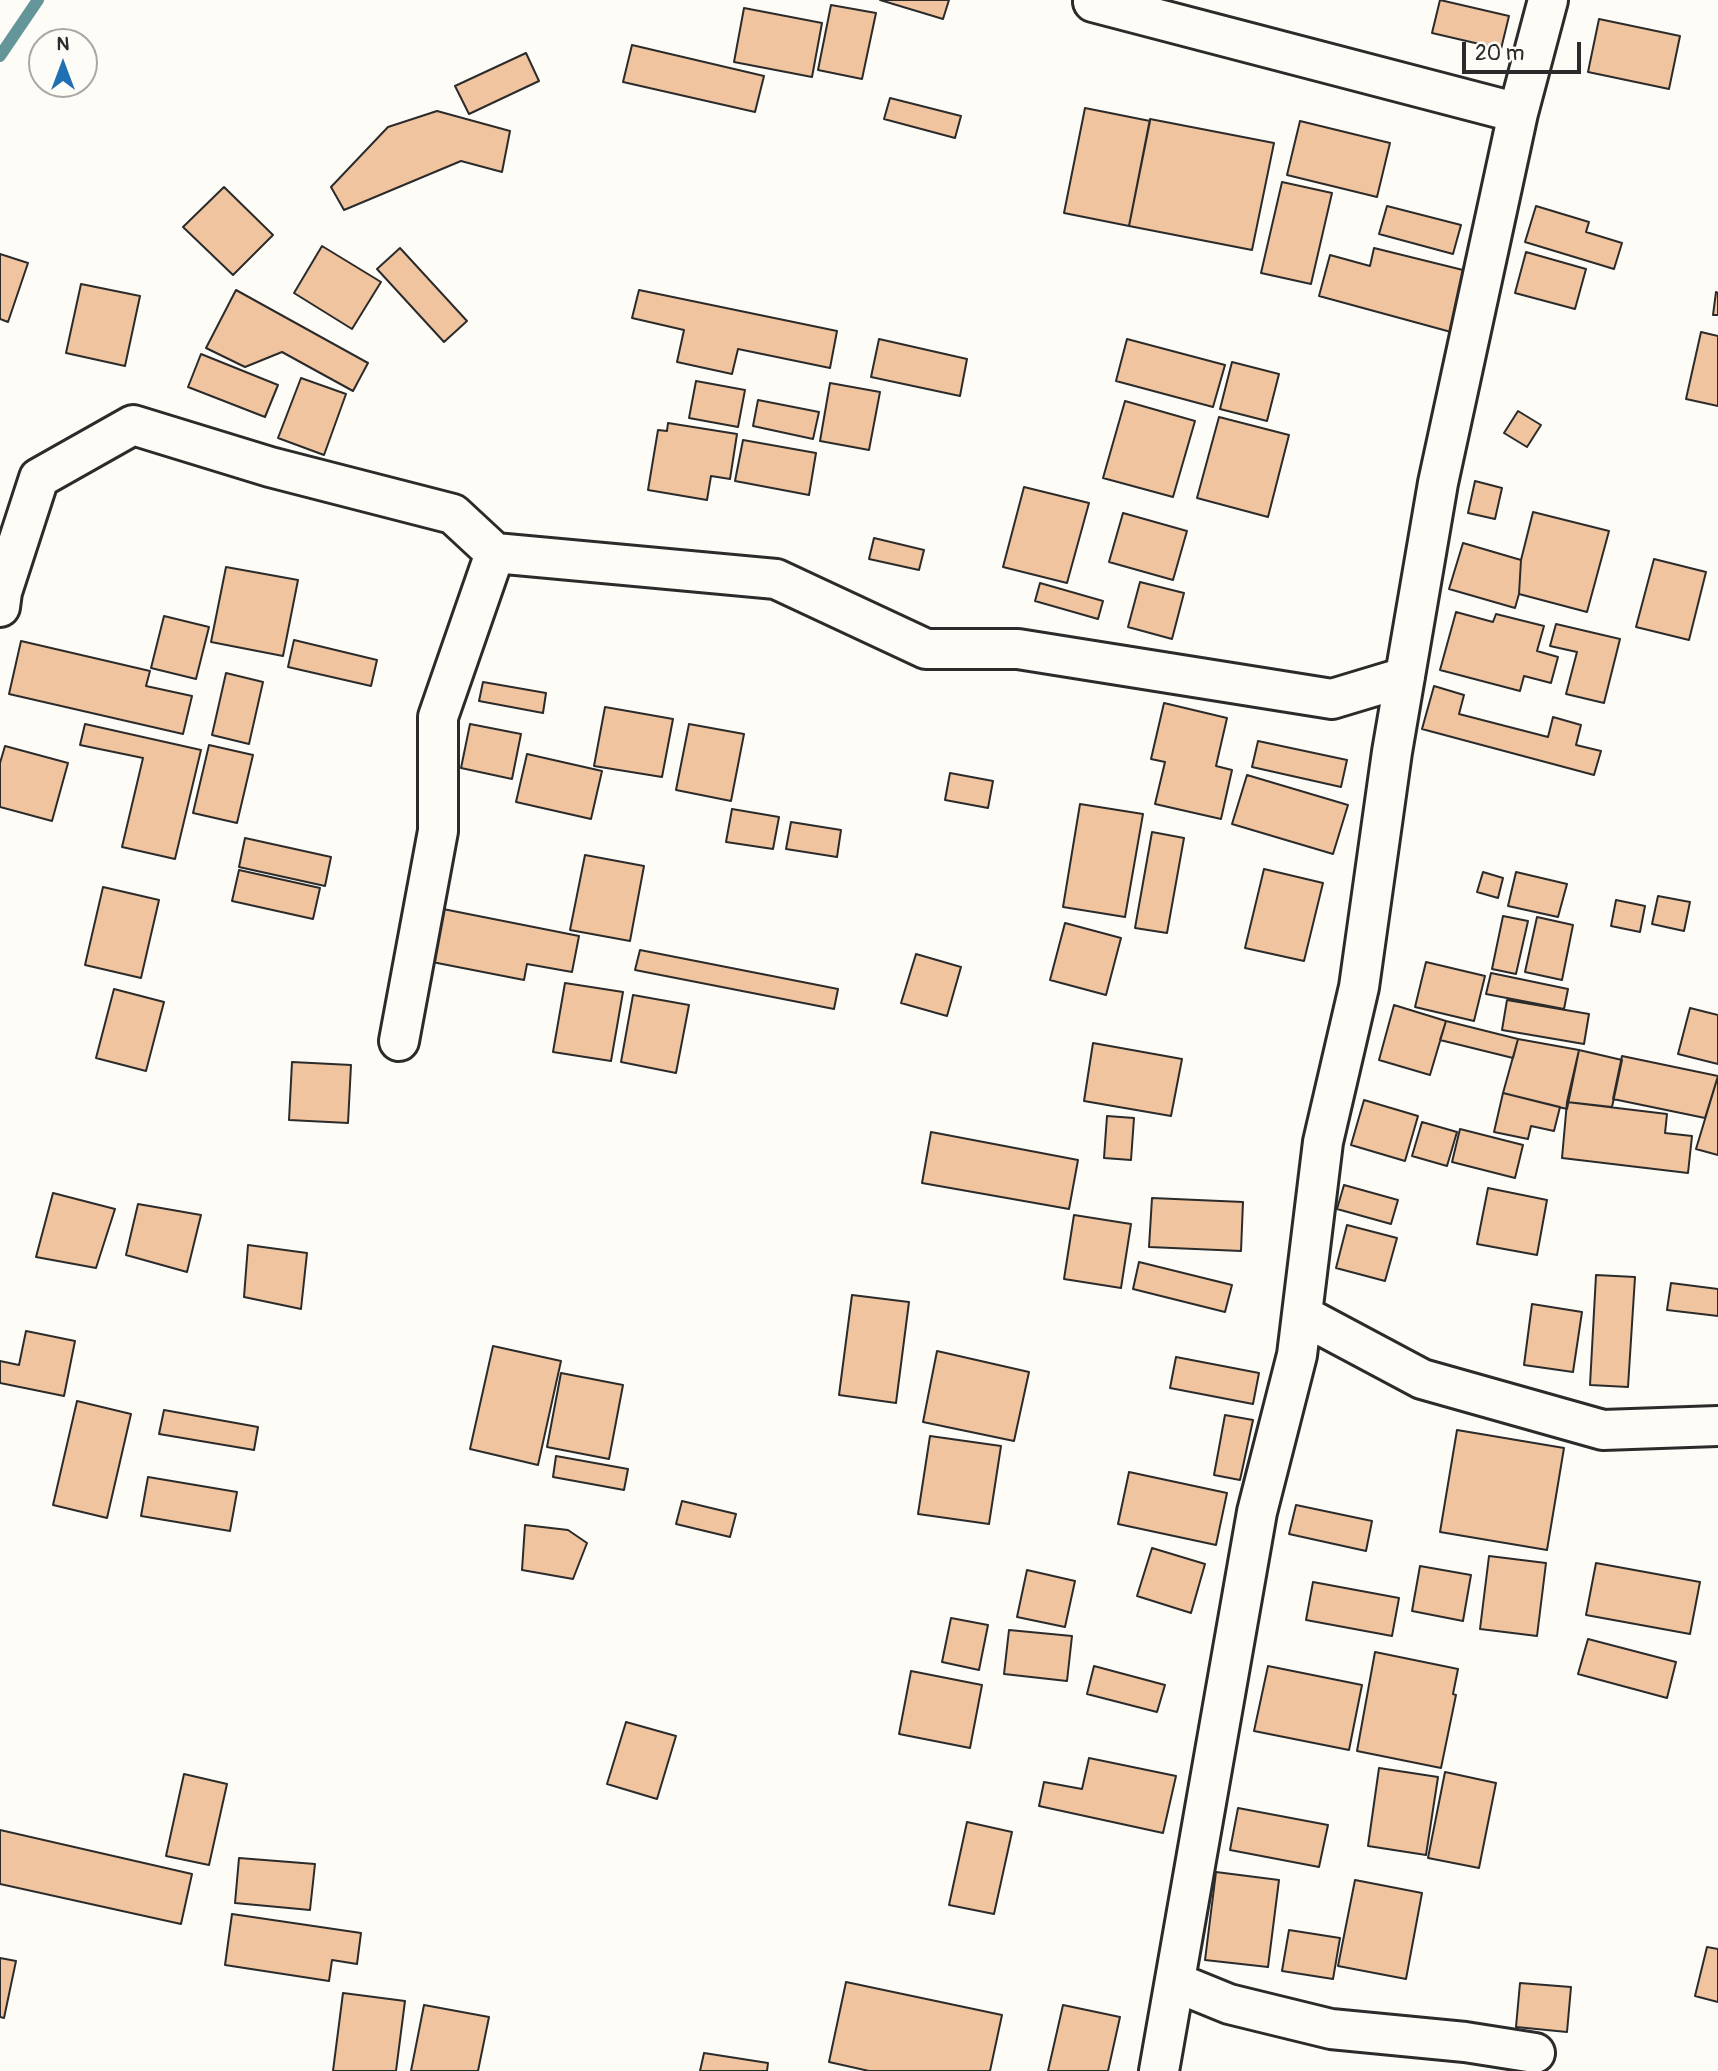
<!DOCTYPE html>
<style>
body{margin:0}
#map{position:relative;width:1718px;height:2071px;overflow:hidden;background:#fdfcf7;font-family:Pangolin,sans-serif}
canvas{display:block}
.north{position:absolute;left:28px;top:28px;width:70px;height:70px;box-sizing:border-box;background:#fdfcf7;border:2px solid #a9a8a5;border-radius:50%;rotate:0deg;font-size:19px;font-weight:700;line-height:28px;text-align:center;color:#2b2b2b}
.north::after{content:'';display:block;margin:auto;width:24px;height:32px;background:#1f6fb2;clip-path:polygon(50% 0,100% 100%,50% 72%,0 100%)}
.scale{position:absolute;left:1462px;top:42px;width:119px;height:32px;box-sizing:border-box;border:4px solid #2b2b2b;border-top:0;padding-left:9px;font-size:21px;line-height:24px;white-space:nowrap;color:#2b2b2b;-webkit-text-stroke:5px #fdfcf7;paint-order:stroke}
</style>
<div id="map">
<canvas width="1718" height="2071"></canvas>
<div class="north">N</div>
<div class="scale">20 m</div>
</div>
<script>
const context = document.querySelector('canvas').getContext('2d');
context.lineJoin = 'round';
function trace(path, color, width, dash) { context.strokeStyle = color; context.lineWidth = width; context.lineCap = dash ? 'butt' : 'round'; context.setLineDash(dash || []); context.stroke(path); }
function fillPath(path, color) { context.fillStyle = color; context.fill(path, 'evenodd'); }
const stream = new Path2D(`
 M0 56 38 0`);
const building = new Path2D(`
 M880 0H949L943 19Z
 M1440 0 1509 16 1501 49 1432 33Z
 M831 5 876 13 862 79 818 70Z
 M744 8 822 23 812 77 734 62Z
 M1599 19 1680 36 1669 89 1588 72Z
 M632 45 764 76 755 112 623 82Z
 M526 53 539 81 469 114 455 86Z
 M890 98 961 116 955 138 884 119Z
 M1085 108 1150 121 1129 226 1064 213Z
 M437 111 510 131 502 172 461 161 344 210 331 187 388 127Z
 M1150 119 1274 143 1252 250 1129 226Z
 M1300 121 1390 143 1377 197 1287 175Z
 M1282 182 1332 193 1311 284 1261 273Z
 M224 187 273 235 233 275 183 227Z
 M1387 206 1461 225 1453 254 1379 234Z
 M1536 206 1589 222 1586 232 1622 243 1614 269 1525 242Z
 M322 246 381 282 352 329 294 293Z
 M400 248 467 321 444 342 377 269Z
 M1374 248 1467 271 1451 332 1319 296 1330 255 1370 266Z
 M1526 252 1586 269 1575 309 1515 293Z
 M0 254 28 263 8 322 0 319Z
 M81 284 140 296 125 366 66 353Z
 M236 290 368 363 353 391 282 352 245 367 206 348Z
 M639 290 837 331 830 368 738 349 732 374 677 362 684 330 632 318Z
 M1716 292 1718 293V315H1713Z
 M1701 332 1718 336V406L1686 399Z
 M879 339 967 359 960 396 871 377Z
 M1127 339 1225 365 1213 407 1116 381Z
 M201 354 278 385 265 417 188 387Z
 M1232 362 1279 374 1267 421 1220 409Z
 M301 378 346 394 324 455 278 438Z
 M696 381 745 390 738 427 689 418Z
 M830 383 880 392 869 450 820 441Z
 M758 400 819 412 813 439 753 426Z
 M1125 401 1195 421 1173 497 1103 478Z
 M1518 411 1541 425 1527 447 1504 433Z
 M1219 417 1289 435 1268 517 1197 498Z
 M668 423 737 434 730 479 711 476 707 500 648 490 658 430 667 431Z
 M743 440 816 453 809 495 735 481Z
 M1475 481 1502 488 1495 519 1468 513Z
 M1024 487 1089 503 1067 583 1003 567Z
 M1533 512 1609 531 1587 612 1519 594 1521 560Z
 M1123 513 1187 531 1173 580 1109 562Z
 M874 538 924 550 919 570 869 559Z
 M1463 543 1521 560 1519 594 1515 608 1449 589Z
 M1654 559 1706 572 1689 640 1636 627Z
 M226 567 298 580 283 656 211 642Z
 M1140 582 1184 593 1172 639 1128 627Z
 M1040 583 1103 601 1098 619 1035 601Z
 M1456 612 1493 622 1496 614 1544 626 1537 651 1558 657 1551 683 1524 676 1520 691 1440 670Z
 M164 616 209 627 196 679 151 668Z
 M1556 624 1620 639 1604 703 1566 694 1577 652 1550 646Z
 M294 640 377 660 371 686 288 667Z
 M21 641 150 671 146 686 192 696 183 734 9 694Z
 M226 673 263 682 249 744 212 735Z
 M483 682 546 693 543 713 479 701Z
 M1434 686 1464 695 1459 714 1548 737 1553 717 1581 725 1576 745 1601 751 1594 775 1422 729Z
 M1164 703 1227 718 1216 766 1232 770 1221 819 1155 804 1165 762 1151 759Z
 M605 707 673 719 662 777 594 766Z
 M85 724 201 750 175 859 122 847 143 758 80 745Z
 M470 724 521 734 512 779 461 768Z
 M689 724 744 734 731 801 676 790Z
 M1258 741 1347 760 1341 787 1252 767Z
 M209 745 253 755 237 823 193 813Z
 M5 746 68 763 52 821 0 807V763Z
 M527 754 602 771 591 819 516 802Z
 M950 773 993 781 988 808 945 800Z
 M1247 775 1348 805 1333 854 1232 824Z
 M1080 804 1143 814 1125 917 1063 907Z
 M732 809 779 817 773 849 726 842Z
 M791 822 841 830 837 857 786 849Z
 M1152 832 1184 838 1167 933 1135 928Z
 M245 838 331 857 325 886 239 867Z
 M585 855 644 866 630 941 570 930Z
 M1264 869 1323 883 1304 961 1245 948Z
 M239 870 320 888 313 919 232 901Z
 M1483 872 1503 878 1498 898 1477 892Z
 M1516 872 1567 884 1558 917 1508 906Z
 M103 887 159 900 141 978 85 965Z
 M1658 896 1690 902 1684 931 1652 924Z
 M1616 900 1645 906 1640 932 1611 926Z
 M438 908 579 936 572 972 527 964 524 980 427 961Z
 M1503 916 1528 921 1516 974 1492 969Z
 M1537 917 1573 925 1562 980 1525 972Z
 M1065 923 1121 938 1106 995 1050 980Z
 M640 950 838 989 834 1009 635 970Z
 M916 954 961 967 947 1016 901 1003Z
 M1426 962 1485 976 1474 1021 1415 1007Z
 M1491 973 1568 989 1564 1009 1486 994Z
 M565 983 623 992 611 1061 553 1052Z
 M114 989 164 1002 146 1071 96 1058Z
 M633 995 689 1005 676 1073 621 1062Z
 M1507 1000 1589 1014 1584 1044 1502 1030Z
 M1394 1005 1446 1021 1430 1075 1379 1060Z
 M1690 1008 1718 1015V1064L1678 1054Z
 M1446 1021 1518 1039 1513 1058 1440 1040Z
 M1518 1039 1579 1050 1567 1109 1503 1093Z
 M1093 1043 1182 1059 1171 1116 1084 1101Z
 M1579 1050 1622 1060 1612 1107 1567 1102Z
 M1622 1056 1718 1076 1705 1118 1613 1099Z
 M292 1062 351 1065 348 1123 289 1120Z
 M1718 1076V1155L1696 1149Z
 M1503 1093 1560 1107 1554 1131 1531 1126 1528 1139 1494 1132Z
 M1364 1100 1418 1116 1405 1161 1351 1145Z
 M1567 1102 1667 1114 1665 1133 1692 1136 1688 1173 1562 1158Z
 M1107 1116 1134 1118 1131 1160 1104 1158Z
 M1422 1122 1457 1132 1447 1166 1412 1156Z
 M1460 1129 1523 1145 1515 1178 1452 1162Z
 M931 1132 1078 1160 1069 1209 922 1183Z
 M1344 1185 1398 1200 1391 1224 1337 1209Z
 M1488 1188 1547 1200 1537 1255 1477 1244Z
 M53 1193 115 1209 96 1268 36 1257Z
 M1152 1198 1243 1202 1241 1251 1149 1247Z
 M138 1204 201 1215 187 1272 126 1255Z
 M1074 1215 1131 1224 1121 1288 1064 1279Z
 M1347 1225 1397 1238 1385 1281 1336 1268Z
 M248 1245 307 1253 301 1309 244 1297Z
 M1139 1262 1232 1285 1225 1312 1133 1289Z
 M1596 1275 1635 1277 1628 1387 1590 1385Z
 M1671 1283 1718 1289V1316L1667 1310Z
 M852 1295 909 1302 896 1403 839 1395Z
 M1532 1304 1582 1312 1573 1372 1524 1365Z
 M26 1331 75 1341 64 1396 0 1383V1361L19 1365Z
 M493 1346 561 1361 538 1465 470 1449Z
 M937 1351 1029 1372 1014 1441 923 1422Z
 M1176 1357 1259 1373 1253 1404 1170 1388Z
 M561 1373 623 1385 609 1459 547 1447Z
 M77 1401 131 1414 107 1518 53 1505Z
 M164 1410 258 1427 254 1450 159 1434Z
 M1225 1415 1253 1420 1240 1480 1214 1475Z
 M1457 1430 1564 1448 1547 1550 1440 1532Z
 M930 1436 1001 1446 989 1524 918 1514Z
 M556 1456 628 1469 624 1490 553 1477Z
 M1129 1472 1227 1493 1216 1545 1118 1524Z
 M148 1477 237 1492 230 1531 141 1516Z
 M682 1501 736 1514 730 1537 676 1524Z
 M1296 1505 1372 1521 1366 1551 1289 1534Z
 M525 1525 568 1530 587 1543 573 1579 522 1570Z
 M1152 1548 1205 1564 1191 1613 1137 1596Z
 M1489 1556 1546 1563 1537 1636 1480 1629Z
 M1596 1563 1700 1582 1690 1634 1586 1615Z
 M1420 1566 1471 1575 1463 1621 1412 1611Z
 M1027 1570 1075 1581 1065 1627 1017 1617Z
 M1313 1582 1399 1598 1392 1636 1306 1620Z
 M951 1618 988 1625 979 1670 942 1662Z
 M1009 1630 1072 1636 1067 1681 1004 1674Z
 M1588 1639 1676 1662 1667 1698 1578 1674Z
 M1375 1652 1458 1669 1453 1694 1456 1695 1441 1768 1357 1751Z
 M1094 1666 1165 1685 1157 1712 1087 1694Z
 M1268 1666 1362 1685 1349 1750 1254 1731Z
 M911 1671 982 1685 970 1748 899 1734Z
 M626 1722 676 1736 657 1799 607 1784Z
 M1089 1758 1176 1776 1163 1833 1039 1806 1044 1782 1082 1789Z
 M1379 1768 1438 1777 1426 1855 1368 1846Z
 M1445 1772 1496 1783 1479 1868 1428 1858Z
 M184 1774 227 1784 209 1865 166 1856Z
 M1238 1808 1328 1825 1319 1867 1230 1850Z
 M967 1822 1012 1832 994 1914 949 1905Z
 M0 1830 192 1874 181 1924 0 1884Z
 M239 1858 315 1864 310 1910 235 1903Z
 M1216 1872 1279 1880 1268 1967 1205 1960Z
 M1355 1880 1422 1893 1406 1979 1338 1966Z
 M232 1914 361 1933 357 1964 332 1960 329 1981 225 1965Z
 M1289 1930 1340 1938 1333 1979 1282 1971Z
 M1707 1947 1718 1949V2002L1695 1996Z
 M0 1958 16 1961 4 2018 0 2017Z
 M846 1982 1002 2015 990 2071H869L829 2062Z
 M1520 1983 1571 1987 1567 2032 1516 2027Z
 M343 1993 405 2001 396 2071H333Z
 M424 2005 489 2017 478 2071H411Z
 M1063 2005 1120 2017 1108 2071H1048Z
 M704 2053 768 2063 767 2071H700Z`);
const minor = new Path2D(`
 M1093 2 1518 113
 M0 607 2 592 39 478 133 425 270 467 453 514 495 553 776 579 926 649H1018L1332 699 1405 677
 M399 1041 438 831V717L495 553
 M1302 1315 1422 1379 1603 1430 1718 1426
 M1175 1982 1229 2004 1331 2029 1465 2042 1535 2053
 M1159 2071 1257 1512 1297 1355 1323 1142 1359 987 1392 752 1438 483 1518 113 1548 0`);
trace(stream, '#649598', 12);
fillPath(building, '#f0c49f');
trace(building, '#2b2b2b', 2);
trace(minor, '#2b2b2b', 44);
trace(minor, '#fdfcf7', 38);
</script>
